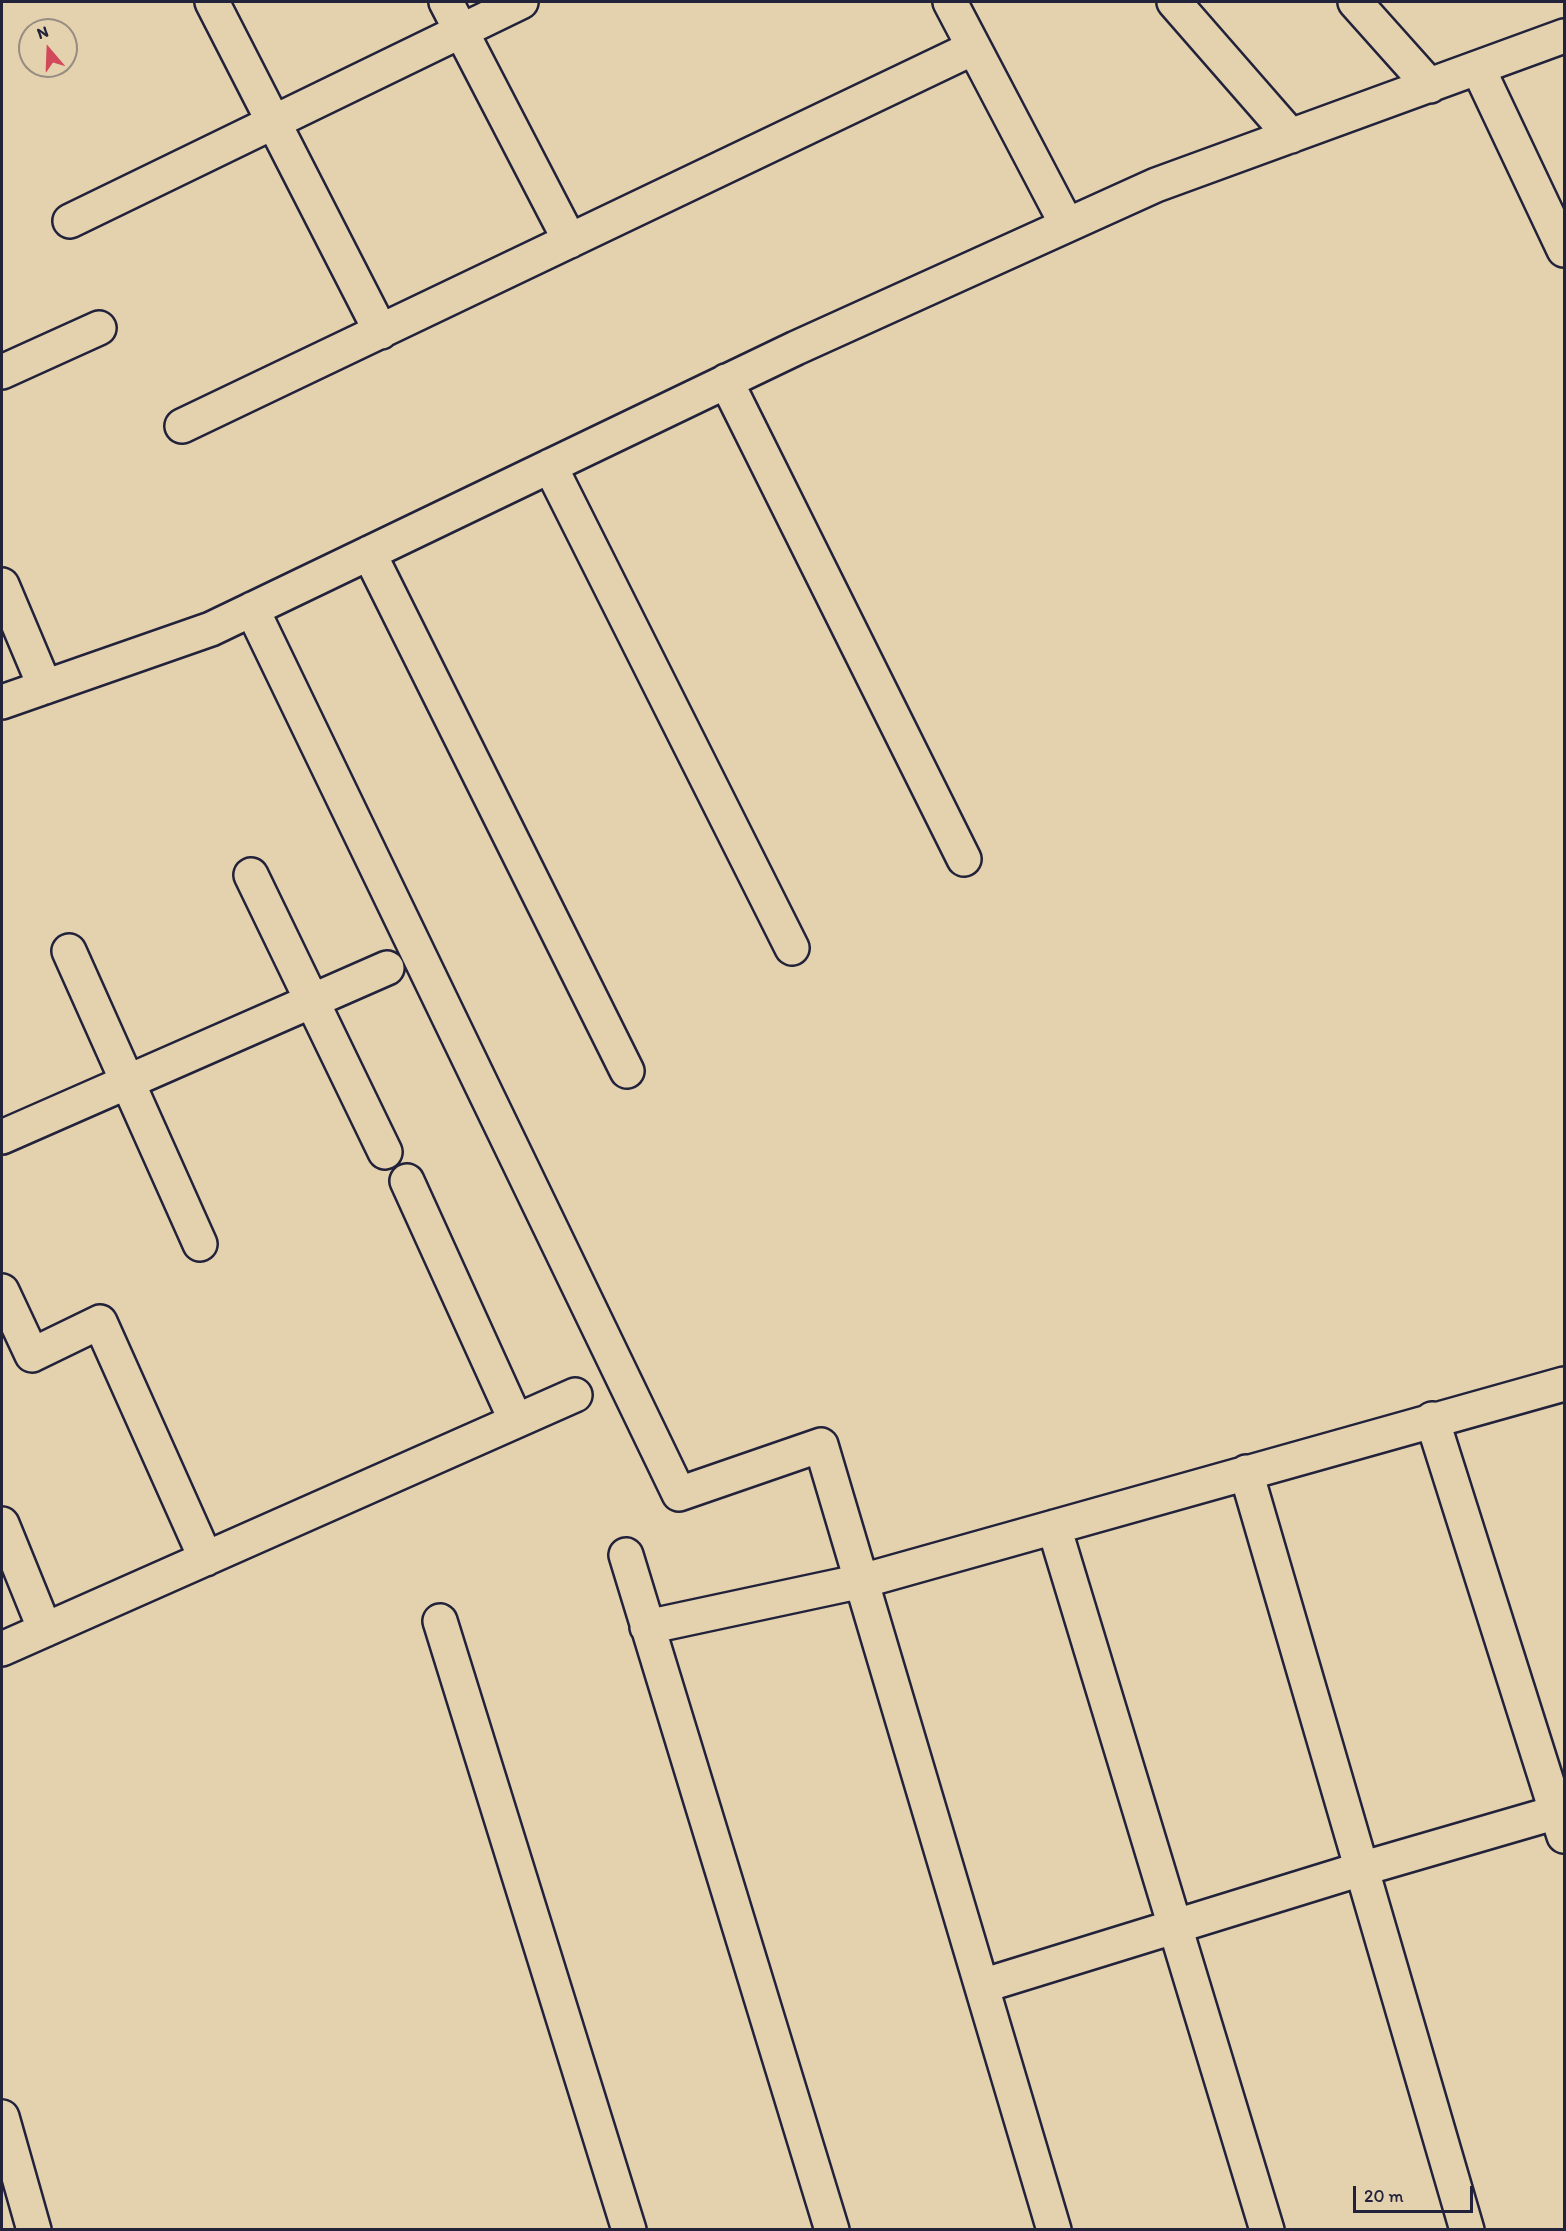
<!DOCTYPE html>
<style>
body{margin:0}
#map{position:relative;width:1566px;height:2231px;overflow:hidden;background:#e4d2af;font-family:Itim,sans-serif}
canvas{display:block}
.frame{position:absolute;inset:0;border:3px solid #22223b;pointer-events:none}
.north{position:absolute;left:18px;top:18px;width:60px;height:60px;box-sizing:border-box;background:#e4d2af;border:2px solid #968c81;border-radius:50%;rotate:341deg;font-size:16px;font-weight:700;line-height:24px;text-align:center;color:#22223b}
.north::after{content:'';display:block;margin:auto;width:21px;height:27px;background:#d1495b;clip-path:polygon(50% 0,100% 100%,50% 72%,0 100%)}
.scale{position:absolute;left:1353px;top:2186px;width:120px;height:27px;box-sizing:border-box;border:3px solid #22223b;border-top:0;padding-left:8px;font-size:18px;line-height:21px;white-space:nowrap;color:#22223b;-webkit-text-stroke:4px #e4d2af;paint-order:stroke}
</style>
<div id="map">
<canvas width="1566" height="2231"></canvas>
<div class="frame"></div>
<div class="north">N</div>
<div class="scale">20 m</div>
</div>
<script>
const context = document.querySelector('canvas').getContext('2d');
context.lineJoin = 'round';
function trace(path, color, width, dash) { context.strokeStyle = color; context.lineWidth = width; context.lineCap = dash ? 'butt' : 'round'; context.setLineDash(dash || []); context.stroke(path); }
const minor = new Path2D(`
 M212 2 381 332
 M446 2 570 241
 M950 2 1067 225
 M1174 2 1291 136
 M1355 2 1430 86
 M1478 68 1564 250
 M70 221 521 2
 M2 372 99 328
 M726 381 964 859
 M182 426 973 48
 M550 466 792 948
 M369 553 627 1071
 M2 585 45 687
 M252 609 679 1494 821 1445 1054 2230
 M2 702 211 629 796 348 1156 185 1564 36
 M251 875 385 1152
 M69 951 200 1244
 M2 1137 387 968
 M407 1181 516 1421
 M2 1291 32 1355 100 1322 206 1559
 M1432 1419 1564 1836
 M1246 1472 1467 2230
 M2 1524 45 1630
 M1054 1527 1267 2230
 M626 1555 832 2230
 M440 1621 629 2230
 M647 1627 862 1581 1564 1384
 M2 1649 575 1395
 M982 1986 1361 1869 1564 1810
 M2 2117 34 2230`);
trace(minor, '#22223b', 38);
trace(minor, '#e4d2af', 33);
</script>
